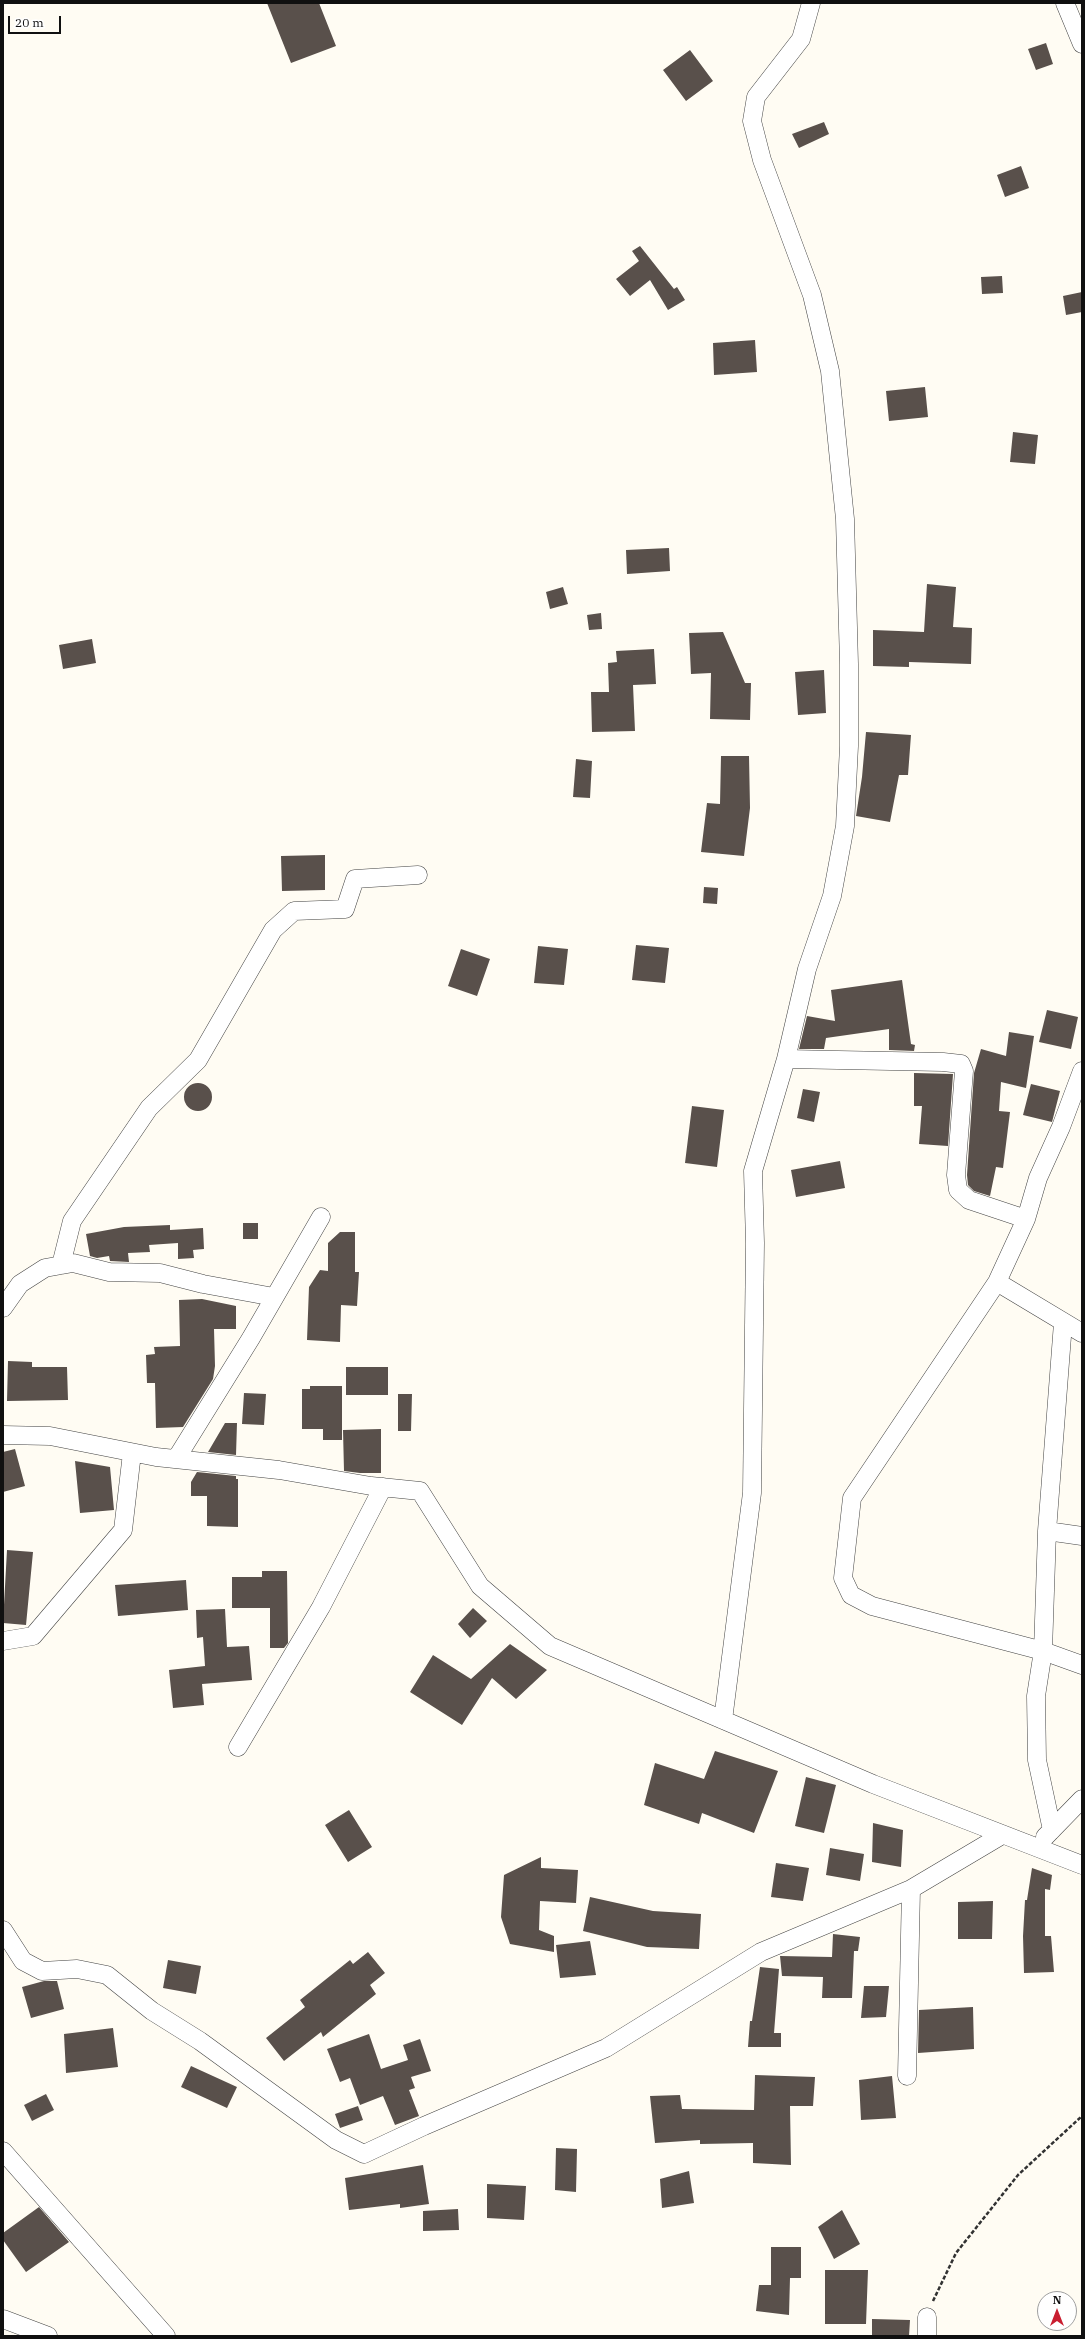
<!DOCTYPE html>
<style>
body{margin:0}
#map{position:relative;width:1085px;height:2339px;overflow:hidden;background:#fffcf3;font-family:"IBM Plex Serif",serif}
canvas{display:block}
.frame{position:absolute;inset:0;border:4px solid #101010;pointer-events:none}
.north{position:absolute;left:1037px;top:2291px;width:40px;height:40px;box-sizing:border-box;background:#fff;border:1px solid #9f9f9f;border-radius:50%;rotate:0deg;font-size:11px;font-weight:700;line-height:16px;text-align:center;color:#101010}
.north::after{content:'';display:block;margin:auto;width:14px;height:18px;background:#c91e30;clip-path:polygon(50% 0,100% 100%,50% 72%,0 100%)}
.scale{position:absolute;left:8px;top:16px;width:53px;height:18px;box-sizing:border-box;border:2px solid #101010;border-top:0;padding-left:5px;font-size:12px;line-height:14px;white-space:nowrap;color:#101010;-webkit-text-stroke:3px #fff;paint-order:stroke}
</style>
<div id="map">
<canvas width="1085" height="2339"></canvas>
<div class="frame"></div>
<div class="north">N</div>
<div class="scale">20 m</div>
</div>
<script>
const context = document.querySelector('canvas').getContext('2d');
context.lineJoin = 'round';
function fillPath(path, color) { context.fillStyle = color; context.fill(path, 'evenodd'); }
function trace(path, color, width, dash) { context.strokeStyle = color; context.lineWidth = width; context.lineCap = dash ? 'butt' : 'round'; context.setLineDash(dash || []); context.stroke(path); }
const building = new Path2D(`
 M267 3H319L336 46 291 63Z
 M1046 43 1053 64 1036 70 1028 49Z
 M690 50 713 81 686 101 663 70Z
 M824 122 829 134 799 148 792 134Z
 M1021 166 1029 188 1005 197 997 175Z
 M640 246 674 289 677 287 685 300 668 310 650 280 630 296 616 279 639 261 632 251Z
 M1002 276 1003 293 982 294 981 277Z
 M1082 292V312L1066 315 1063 296Z
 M755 340 757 372 714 375 713 343Z
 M925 387 928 417 889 421 886 391Z
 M1013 432 1038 435 1035 464 1010 462Z
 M669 548 670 571 627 574 626 550Z
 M927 584 956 587 953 627 972 628 971 664 909 662V667L873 666V630L924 632Z
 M563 587 568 604 550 609 546 592Z
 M601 613 602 629 589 630 587 615Z
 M723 632 745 683H751L750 720 710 719 711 673 691 674 689 633Z
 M92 639 96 663 63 669 59 645Z
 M654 649 656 684 633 685 635 731 592 732 591 692H609L608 663 617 662 616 651Z
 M824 670 826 713 798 715 795 672Z
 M866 732 911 735 908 775H899L890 822 856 816 862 777Z
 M721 756H749L750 808 744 856 701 852 707 803 720 804Z
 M576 759 592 761 590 798 573 797Z
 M325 855V890L282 891 281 856Z
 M704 887 718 888 717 904 703 903Z
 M636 945 669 948 665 983 632 980Z
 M538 946 568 949 564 985 534 983Z
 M461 949 490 959 477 996 448 986Z
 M902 980 911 1044 915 1045 914 1051 889 1050V1029L826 1038 824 1049H799L807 1016 835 1021 831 990Z
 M1047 1010 1078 1017 1071 1049 1039 1042Z
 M1009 1032 1034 1036 1026 1088 1001 1082 999 1111 1010 1112 1003 1168 996 1167 990 1196 974 1191 968 1185 967 1175 974 1073 981 1049 1006 1056Z
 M914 1073 953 1074 948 1146 919 1144 922 1106H914Z
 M184 1097a14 14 0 1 1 28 0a14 14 0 1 1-28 0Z
 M1031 1084 1060 1091 1052 1122 1023 1115Z
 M803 1089 820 1092 814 1122 797 1118Z
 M692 1106 724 1110 717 1167 685 1163Z
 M840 1161 845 1188 796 1197 791 1170Z
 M243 1223H258V1239H243Z
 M170 1225V1230L203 1228 204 1249 193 1250 194 1258 178 1259V1243L149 1245 150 1252 128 1253 129 1262 110 1261 109 1256 97 1258 90 1256 86 1234 124 1227Z
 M340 1232H355V1272H359L357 1306 341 1305 340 1342 307 1340 309 1287 320 1270 328 1271V1243Z
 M202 1299 236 1306V1329H214L215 1366 213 1379 183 1427 156 1428 155 1383H147L146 1355 155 1354 154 1347 180 1346 179 1300Z
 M8 1361 32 1362V1367H67L68 1400 7 1401Z
 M346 1367H388V1395H346Z
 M310 1386H342V1440H323V1429H302V1389H310Z
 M244 1393 266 1394 264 1425 242 1424Z
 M398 1394H412L411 1431H398Z
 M225 1423H237L236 1455 208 1452Z
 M381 1429V1473H360L344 1471 343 1430Z
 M15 1449 25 1486 3 1492V1452Z
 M75 1461 110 1467 114 1510 80 1513Z
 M197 1472 236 1476V1479H238V1527L207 1526V1496H191V1482Z
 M7 1550 33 1552 26 1625 3 1623Z
 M262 1571H287L288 1643 284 1648H270V1608H232V1577H262Z
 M186 1580 188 1610 118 1616 115 1585Z
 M473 1608 487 1621 470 1638 458 1624Z
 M225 1609 227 1647 249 1646 252 1680 202 1684 204 1705 173 1708 169 1670 205 1666 203 1637 197 1638 196 1610Z
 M510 1644 547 1670 516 1699 492 1678 462 1725 410 1692 433 1655 471 1679Z
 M715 1751 778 1771 754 1833 702 1813 699 1824 644 1805 655 1763 704 1779Z
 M806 1777 836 1785 824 1833 795 1826Z
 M349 1810 372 1847 348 1862 325 1825Z
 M873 1823 903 1830 901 1867 872 1862Z
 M830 1848 864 1854 860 1881 826 1875Z
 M541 1857V1868L578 1870 576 1903 540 1901 539 1930 554 1936V1952L510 1944 501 1917 504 1875Z
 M776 1863 809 1868 803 1901 771 1897Z
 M1032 1868 1052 1875 1050 1890 1045 1889V1936H1051L1054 1972 1024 1973 1023 1936 1025 1900H1027Z
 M590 1897 653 1911 701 1914 699 1949 647 1947 583 1931Z
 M993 1901 992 1939H958V1902Z
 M833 1934 860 1937 858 1951H854L852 1998H822L823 1977 782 1976 780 1956 832 1957Z
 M590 1941 596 1975 560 1978 556 1945Z
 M368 1952 385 1973 370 1985 376 1994 323 2037 321 2032 284 2061 266 2038 305 2007 300 2000 350 1960 353 1964Z
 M168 1960 201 1966 196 1994 163 1988Z
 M760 1967 779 1969 774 2033H781V2047H748L750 2021H752Z
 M44 1981H57L64 2009 31 2018 22 1987Z
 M864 1986H889L886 2017 861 2018Z
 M973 2007 974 2049 918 2053 919 2010Z
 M113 2028 118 2067 66 2073 64 2034Z
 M369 2034 381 2069 408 2060 403 2045 420 2039 431 2071 411 2077 415 2088 409 2090 419 2116 395 2125 383 2096 360 2105 350 2078 340 2082 327 2049Z
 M191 2066 237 2087 227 2108 181 2087Z
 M755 2075 815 2077 813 2106H790L791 2165 753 2163V2143L700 2144V2140L655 2143 650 2096 680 2095 682 2109 754 2110Z
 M892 2076 896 2118 861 2120 859 2080Z
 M46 2094 54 2110 32 2121 24 2105Z
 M358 2106 363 2120 340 2128 335 2114Z
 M556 2148 577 2149 576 2192 555 2190Z
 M423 2165 429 2204 400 2208V2204L349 2210 345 2178Z
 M689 2171 694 2203 662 2208 660 2179Z
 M487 2184 526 2186 524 2220 487 2218Z
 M39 2207 69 2242 26 2272 3 2240V2233Z
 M458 2209 459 2230 423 2231V2211Z
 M842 2210 860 2244 834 2259 818 2227Z
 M771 2247H801V2278H790L789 2315 756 2311 759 2285H771Z
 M825 2270H868L866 2324H825Z
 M872 2319 910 2320 909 2336H872Z`);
const path = new Path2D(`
 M933 2301 956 2253 1018 2175 1082 2116`);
const street = new Path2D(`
 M1065 3 1082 44
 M786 1059 943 1062 961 1064 964 1071 956 1175 958 1190 969 1200 1026 1219
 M1082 1071 1061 1127 1038 1178 1026 1219 997 1282 852 1498 843 1578 851 1595 872 1606 1043 1651 1082 1665
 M61 1265 72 1221 149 1108 198 1060 273 930 294 911 345 909 355 879 418 875
 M997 1282 1082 1333
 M3 1308 20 1284 45 1268 73 1263 109 1272 160 1273 203 1284 274 1297
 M3 1435 50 1436 156 1457 279 1470 371 1486 420 1491 480 1586 550 1646 873 1784 1082 1865
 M176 1459 251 1338 321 1217
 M1047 1531 1082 1536
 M3 1641 33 1636 123 1530 132 1453
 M723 1720 752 1493 755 1243 753 1171 786 1059 807 969 832 896 845 826 849 746V664L845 519 830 371 812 295 762 160 752 121 756 97 801 39 811 3
 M238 1747 321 1607 383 1487
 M1052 1830 1037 1760 1036 1696 1043 1651 1047 1531 1063 1323
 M1045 1837 1082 1799
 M3 1930 23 1961 42 1971 77 1969 107 1975 152 2011 200 2041 336 2140 364 2154 424 2126 606 2048 761 1952 911 1889 1002 1835
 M907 2076 911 1889
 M3 2151 166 2336
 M3 2319 48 2336
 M927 2336V2317`);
fillPath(building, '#59504b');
trace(street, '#434343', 19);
trace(path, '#323232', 2.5, [4, 2]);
trace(street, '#fff', 18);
</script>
